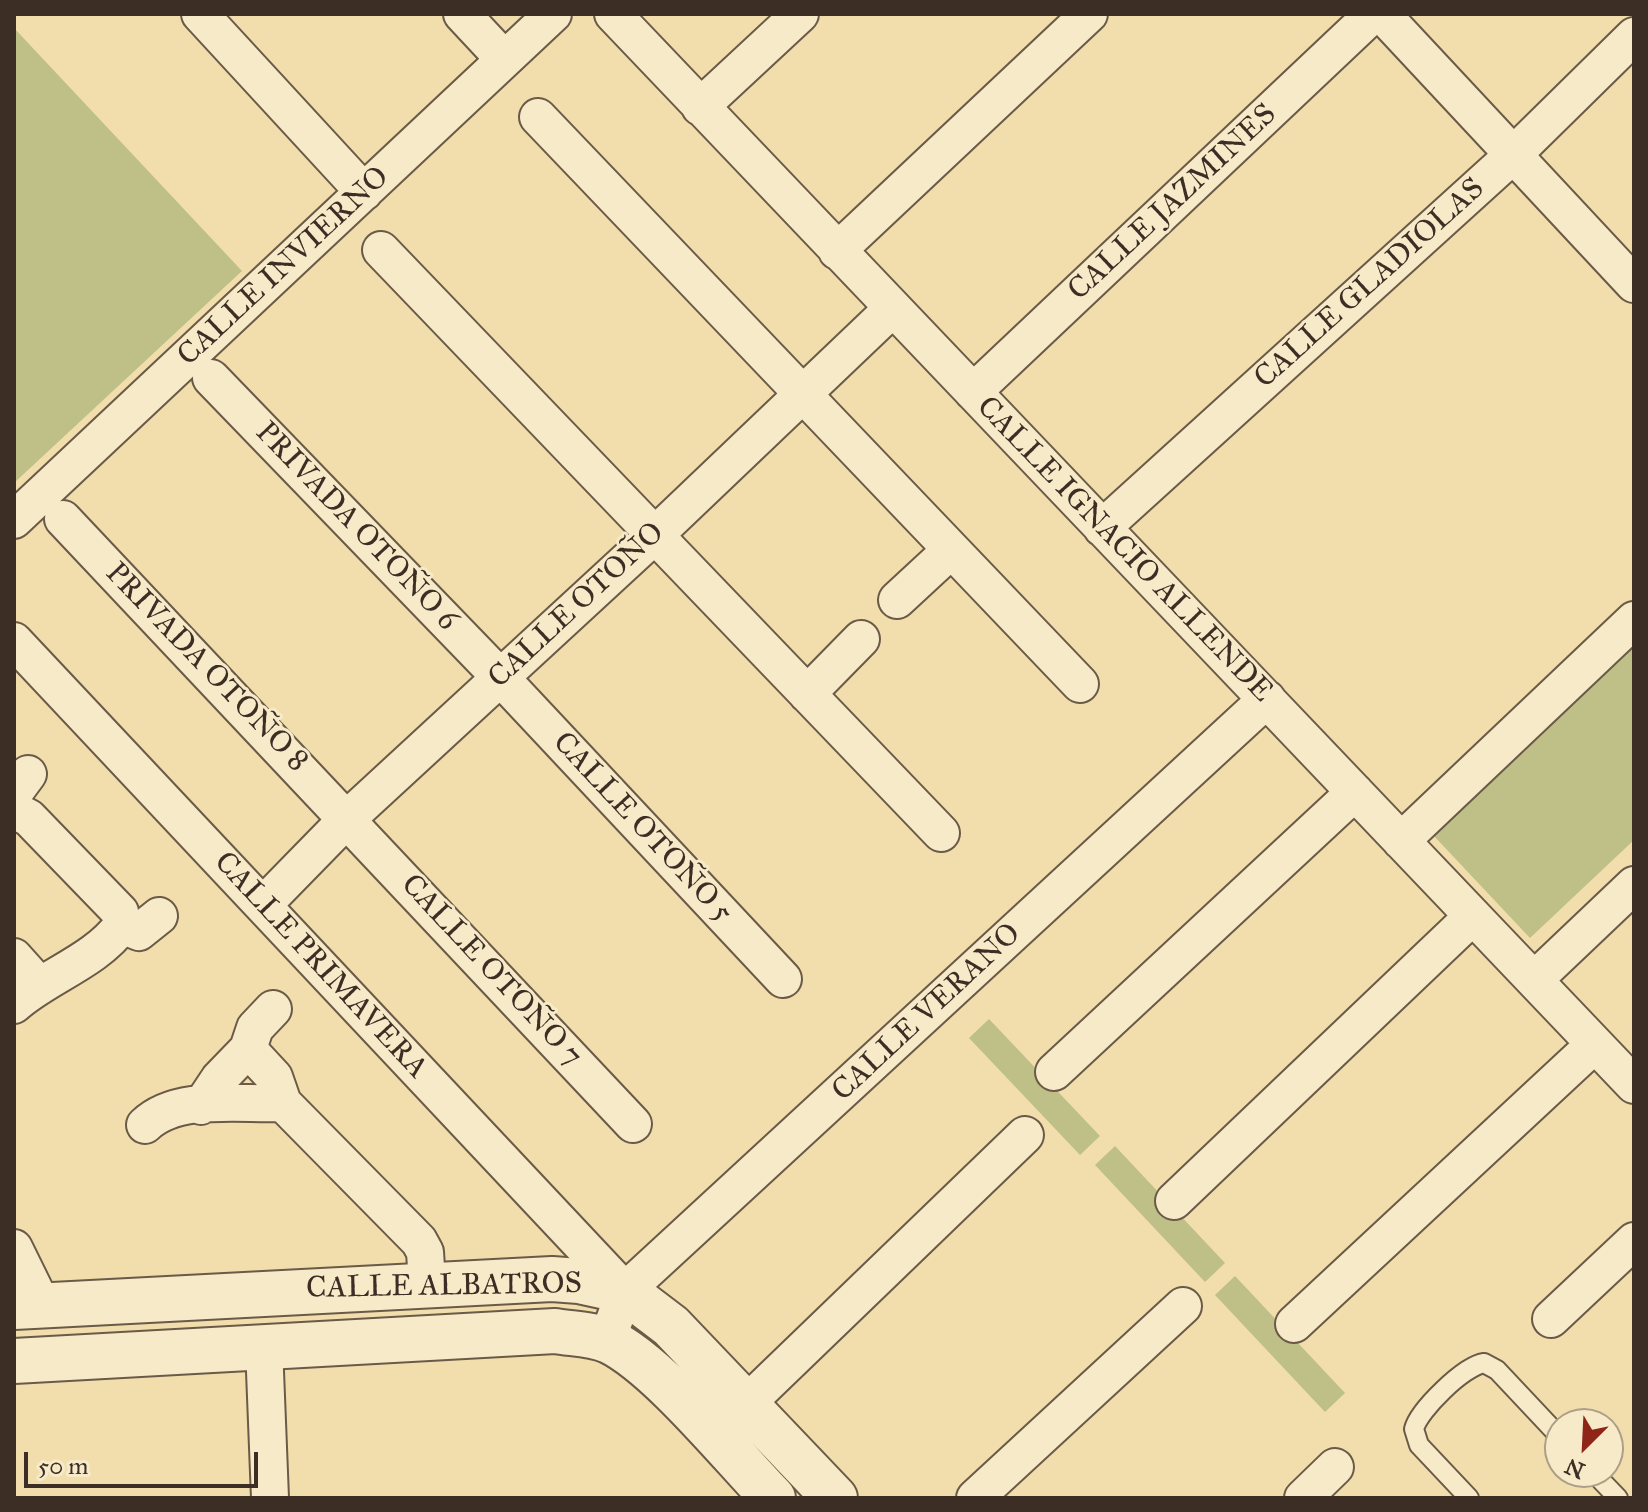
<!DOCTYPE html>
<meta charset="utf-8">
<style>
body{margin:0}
#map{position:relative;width:1648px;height:1512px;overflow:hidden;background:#f1deac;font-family:"IM FELL Great Primer",serif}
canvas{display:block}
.frame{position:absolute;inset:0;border:16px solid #3d2e25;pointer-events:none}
.north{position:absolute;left:1544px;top:1408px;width:80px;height:80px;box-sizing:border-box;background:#f6eac9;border:2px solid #ac9f87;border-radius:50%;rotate:204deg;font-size:22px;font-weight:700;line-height:32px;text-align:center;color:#3d2e25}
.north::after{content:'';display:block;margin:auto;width:28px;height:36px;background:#8f2418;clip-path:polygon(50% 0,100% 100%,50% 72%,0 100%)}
.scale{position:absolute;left:24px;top:1452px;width:234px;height:36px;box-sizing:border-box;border:4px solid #3d2e25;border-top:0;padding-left:10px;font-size:24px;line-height:28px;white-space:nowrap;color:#3d2e25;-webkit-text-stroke:6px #f6eac9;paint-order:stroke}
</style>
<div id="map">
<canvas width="1648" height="1512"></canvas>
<div class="frame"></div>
<div class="north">N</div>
<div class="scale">50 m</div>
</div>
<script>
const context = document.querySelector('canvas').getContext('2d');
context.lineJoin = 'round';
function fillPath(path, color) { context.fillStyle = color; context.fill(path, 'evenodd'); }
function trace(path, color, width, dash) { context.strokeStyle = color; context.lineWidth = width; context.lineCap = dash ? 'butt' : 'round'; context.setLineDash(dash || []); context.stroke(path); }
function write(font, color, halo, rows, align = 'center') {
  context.font = font + ' "IM FELL Great Primer",serif'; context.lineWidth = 6; context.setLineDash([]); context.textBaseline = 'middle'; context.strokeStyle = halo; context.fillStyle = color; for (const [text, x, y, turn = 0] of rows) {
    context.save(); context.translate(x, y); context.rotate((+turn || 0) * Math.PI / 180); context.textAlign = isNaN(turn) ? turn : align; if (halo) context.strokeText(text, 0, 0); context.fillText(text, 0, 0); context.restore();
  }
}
const green = new Path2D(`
 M14 28 242 271 14 483Z
 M1634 642V840L1530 938 1433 835Z
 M989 1019 1100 1136 1080 1155 969 1038Z
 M1115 1146 1225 1263 1205 1282 1095 1165Z
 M1235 1276 1345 1393 1325 1412 1215 1295Z`);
const service = new Path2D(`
 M1593 1472 1618 1498
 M1469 1498 1419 1445 1414 1429C1419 1410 1464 1366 1484 1363L1497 1370 1560 1437`);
const minor = new Path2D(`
 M200 14 364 192
 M462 14 504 59
 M613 14 1634 1085
 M1382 14 1634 284
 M700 107 800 14
 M538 117 1080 684
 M381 250 941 833
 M837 251 1089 14
 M211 378 500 677 783 979
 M973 392 1373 14
 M63 519 633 1124
 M14 520 553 14
 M1102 528 1513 155 1634 36
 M897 600 951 550
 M14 641 625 1291
 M807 694 861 639
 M14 793 28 774
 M14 810 29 818 120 912 122 925 139 932 159 916
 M1401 841 1634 620
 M263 905 348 818 656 534 893 308
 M14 957 40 986
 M1534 980 1634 885
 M14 1005C46 976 95 962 122 925
 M248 1049 274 1077 283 1103 419 1241 425 1252 427 1283
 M1054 1072 1355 792
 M201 1106 219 1079 248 1049 255 1028 273 1009
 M145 1125C177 1094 241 1105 283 1103
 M1174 1201 1473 916
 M14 1248 42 1305
 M1551 1319 1634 1241
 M1294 1324 1595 1044
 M607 1340 625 1291 1267 699
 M264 1346 270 1498
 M745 1405 1025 1135
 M975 1498 1183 1306
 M1303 1498 1335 1467`);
const tertiary = new Path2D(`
 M14 1307 552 1279 579 1281 625 1291 671 1326 835 1498
 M14 1361 555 1331C573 1334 593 1334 609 1341 659 1365 732 1456 773 1498`);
const streetNames = [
 ["CALLE JAZMINES",1173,203,-43],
 ["CALLE INVIERNO",284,267,-43],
 ["CALLE GLADIOLAS",1370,284,-42],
 ["PRIVADA OTOÑO 6",356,527,46],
 ["CALLE IGNACIO ALLENDE",1124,550,46],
 ["CALLE OTOÑO",577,606,-43],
 ["PRIVADA OTOÑO 8",206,668,46],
 ["CALLE OTOÑO 5",642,828,47],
 ["CALLE PRIMAVERA",320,966,47],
 ["CALLE OTOÑO 7",491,971,47],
 ["CALLE VERANO",927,1013,-43],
 ["CALLE ALBATROS",444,1287,-1]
];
fillPath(green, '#bec087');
trace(service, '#6a5a47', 22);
trace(minor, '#6a5a47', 40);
trace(tertiary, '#6a5a47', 48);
trace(service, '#f6eac9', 18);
trace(minor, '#f6eac9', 36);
trace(tertiary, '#f6eac9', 44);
write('30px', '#3d2e25', '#f6eac9', streetNames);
</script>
